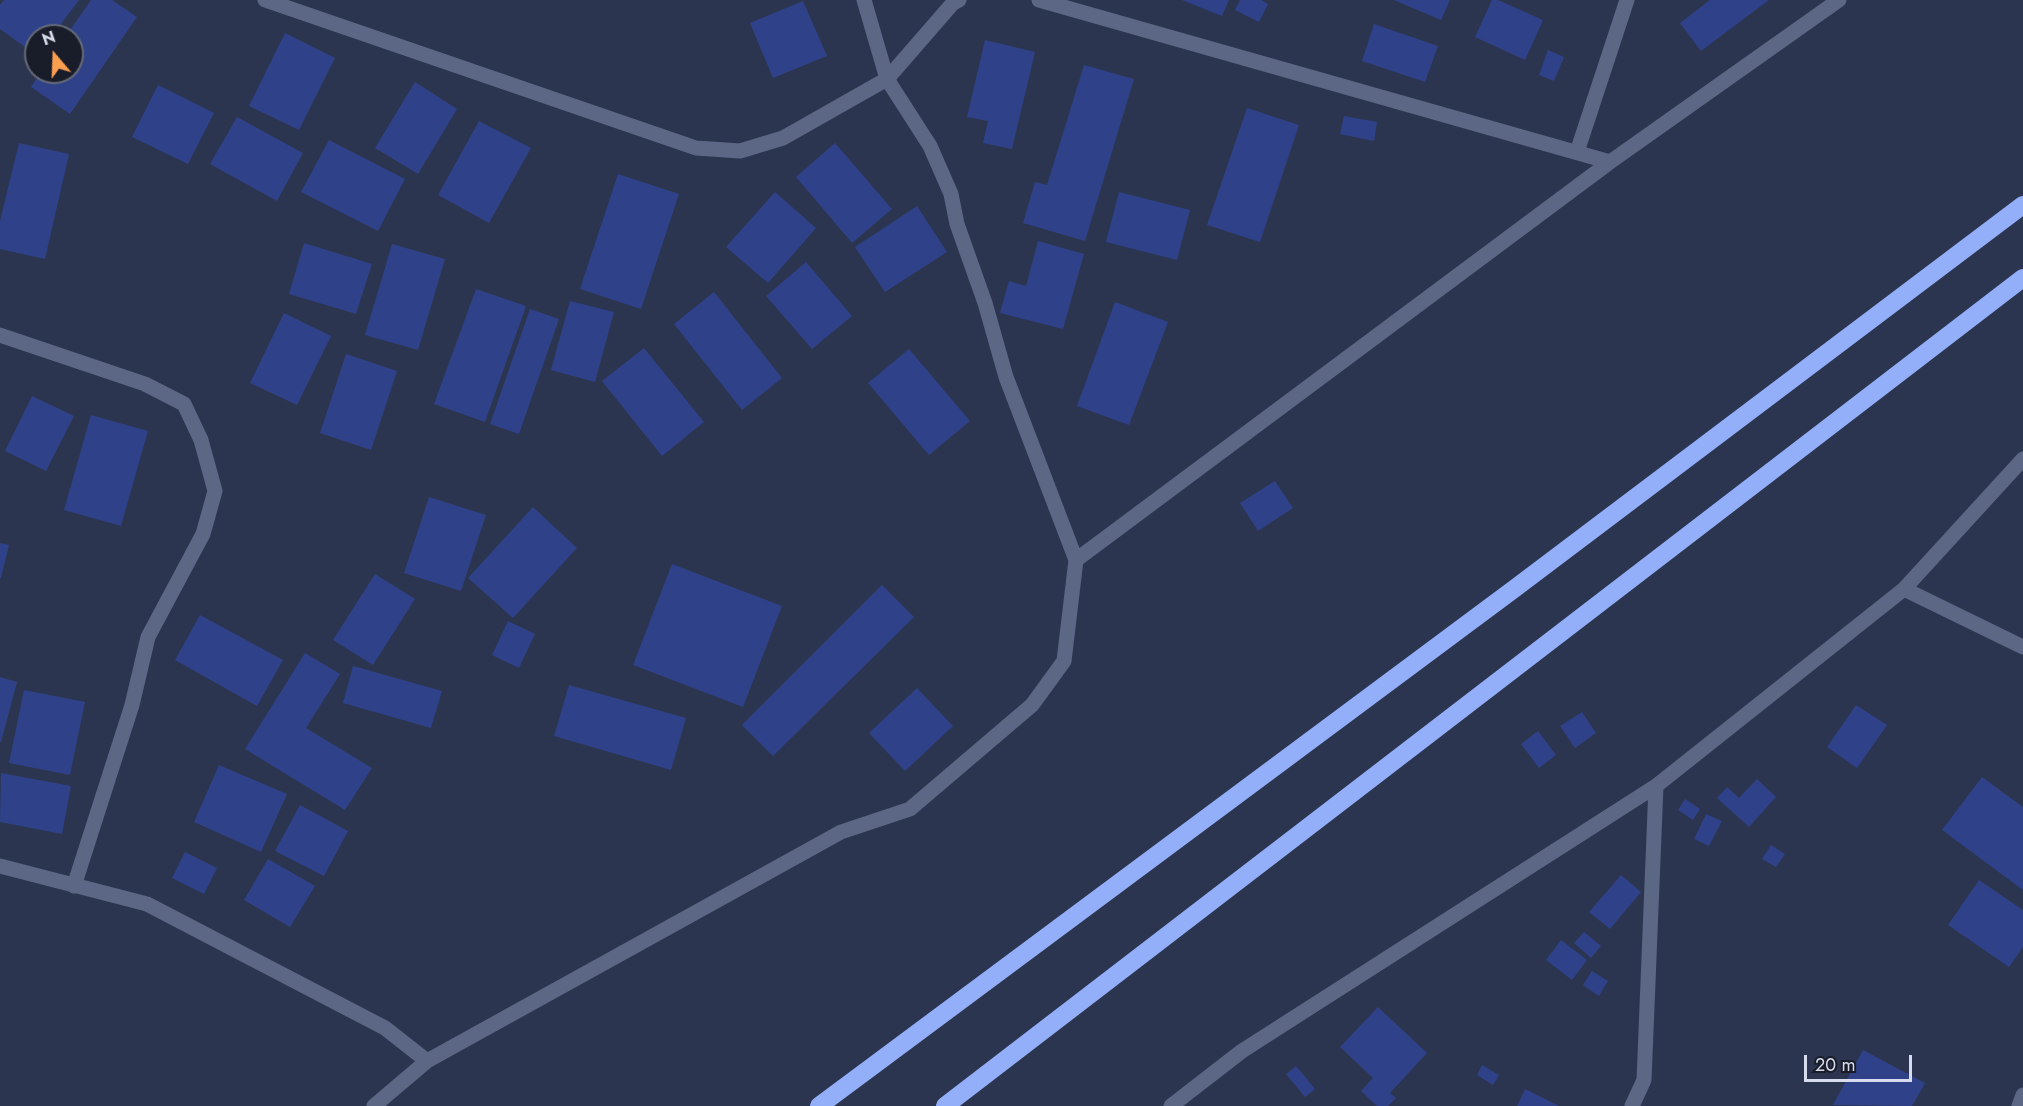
<!DOCTYPE html>
<style>
body{margin:0}
#map{position:relative;width:2023px;height:1106px;overflow:hidden;background:#2c354f;font-family:Jost,sans-serif}
canvas{display:block}
.north{position:absolute;left:24px;top:24px;width:60px;height:60px;box-sizing:border-box;background:#191d29;border:2px solid #656977;border-radius:50%;rotate:341deg;font-size:16px;font-weight:700;line-height:24px;text-align:center;color:#d6dced}
.north::after{content:'';display:block;margin:auto;width:21px;height:27px;background:#fb9e50;clip-path:polygon(50% 0,100% 100%,50% 72%,0 100%)}
.scale{position:absolute;left:1804px;top:1055px;width:108px;height:27px;box-sizing:border-box;border:3px solid #d6dced;border-top:0;padding-left:8px;font-size:18px;line-height:21px;white-space:nowrap;color:#d6dced;-webkit-text-stroke:4px #191d29;paint-order:stroke}
</style>
<div id="map">
<canvas width="2023" height="1106"></canvas>
<div class="north">N</div>
<div class="scale">20 m</div>
</div>
<script>
const context = document.querySelector('canvas').getContext('2d');
context.lineJoin = 'round';
function fillPath(path, color) { context.fillStyle = color; context.fill(path, 'evenodd'); }
function trace(path, color, width, dash) { context.strokeStyle = color; context.lineWidth = width; context.lineCap = dash ? 'butt' : 'round'; context.setLineDash(dash || []); context.stroke(path); }
const building = new Path2D(`
 M4 0H79L52 36H36V55L0 29V5Z
 M91 0H112L137 17 70 114 31 87 41 72H72V36H66Z
 M1182 0H1229L1222 16Z
 M1240 0H1261L1268 4 1259 22 1235 10Z
 M1394 0H1450L1441 20Z
 M1492 0H1498L1543 20 1525 60 1475 37Z
 M1710 0H1769L1701 51 1680 23Z
 M803 1 827 56 773 78 750 23Z
 M1374 24 1438 46 1425 82 1362 61Z
 M285 33 335 58 299 130 249 106Z
 M985 40 1035 52 1012 149 983 143 988 121 967 117Z
 M1548 50 1564 57 1554 81 1539 75Z
 M1084 65 1134 79 1085 241 1023 223 1035 182 1047 185Z
 M415 82 457 109 418 174 375 148Z
 M158 85 214 113 188 164 132 137Z
 M1247 108 1299 125 1260 242 1207 225Z
 M1344 116 1377 122 1374 141 1340 134Z
 M237 117 303 153 277 201 210 164Z
 M479 121 531 148 489 223 438 195Z
 M329 140 405 179 378 231 301 192Z
 M19 143 69 154 45 259 0 249V221Z
 M835 143 892 209 852 243 796 177Z
 M618 174 679 194 641 309 580 289Z
 M775 192 816 228 768 283 726 247Z
 M1119 192 1190 210 1177 260 1106 242Z
 M917 206 947 252 885 292 855 247Z
 M1038 241 1084 254 1063 329 1000 313 1009 281 1026 286Z
 M304 243 372 264 356 314 289 294Z
 M392 244 445 259 418 350 365 335Z
 M806 262 852 316 812 349 766 296Z
 M476 289 526 306 485 422 434 404Z
 M714 292 782 378 742 410 674 324Z
 M570 301 614 312 595 382 551 370Z
 M1115 302 1168 322 1129 425 1077 406Z
 M530 309 559 319 519 434 490 424Z
 M284 313 331 336 297 405 250 383Z
 M644 348 704 422 662 456 602 381Z
 M909 349 970 421 929 455 868 383Z
 M346 354 397 371 371 450 320 433Z
 M32 396 74 416 46 471 5 451Z
 M91 415 148 431 121 526 64 510Z
 M1275 481 1293 508 1258 531 1240 503Z
 M429 497 486 515 461 591 404 573Z
 M533 507 577 548 513 618 468 578Z
 M0 543 9 545 1 578H0Z
 M672 564 782 606 743 707 633 665Z
 M375 574 415 599 373 665 333 640Z
 M882 585 914 617 773 756 742 725Z
 M200 615 283 660 257 706 175 660Z
 M508 621 535 634 519 668 492 655Z
 M305 653 340 674 306 728 372 768 345 810 245 749Z
 M353 666 442 691 431 728 343 703Z
 M0 677 17 682 1 742H0Z
 M569 685 686 718 671 770 554 736Z
 M917 688 953 726 905 771 869 733Z
 M24 690 85 702 70 775 9 763Z
 M1856 705 1887 725 1857 768 1827 747Z
 M1582 712 1596 733 1575 748 1560 726Z
 M1538 731 1556 755 1539 768 1521 744Z
 M219 765 287 794 261 852 194 822Z
 M1 773 71 786 62 834 0 822Z
 M1982 777 2023 807V890L1942 830Z
 M1757 779 1776 797 1749 827 1717 798 1727 787 1739 798Z
 M1685 799 1700 809 1693 820 1678 810Z
 M300 805 348 831 324 876 275 851Z
 M1706 814 1722 821 1709 846 1694 839Z
 M1771 845 1785 854 1776 867 1762 859Z
 M185 852 217 868 204 894 172 878Z
 M268 859 315 886 290 927 244 900Z
 M1621 875 1641 892 1610 929 1589 912Z
 M1979 880 2023 910V947L2009 967 1948 925Z
 M1584 932 1601 946 1591 958 1574 943Z
 M1561 940 1587 960 1572 980 1546 960Z
 M1592 971 1608 981 1599 996 1583 985Z
 M1378 1007 1427 1053 1390 1093 1396 1098 1388 1106H1377L1361 1091 1373 1078 1340 1047Z
 M1863 1050 1925 1083 1912 1106 1833 1105Z
 M1482 1065 1499 1075 1493 1085 1477 1075Z
 M1296 1066 1315 1089 1305 1097 1286 1074Z
 M1525 1089 1559 1106H1517Z`);
const minor = new Path2D(`
 M265 0 696 148 740 151 783 138 887 79 953 3 959 0
 M864 0 887 79 930 146 951 194 957 224 985 303 1006 377 1076 560
 M1039 0 1610 162
 M1577 152 1627 0
 M0 335 145 384 184 404 201 440 215 491 203 534 148 637 132 705 74 886
 M1904 589 2023 647
 M0 866 147 904 385 1028 427 1061
 M374 1106 427 1061 841 832 910 809 1032 705 1064 661 1076 560 1610 162 1839 0
 M1171 1106 1242 1051 1656 786 1904 589 2023 459
 M1632 1106 1644 1080 1656 786
 M2019 1106 2023 1095`);
const motorway = new Path2D(`
 M819 1106 1514 589 2023 205
 M945 1106 2023 278`);
fillPath(building, '#2f4289');
trace(minor, '#5c6785', 15);
trace(motorway, '#94aff9', 18);
</script>
